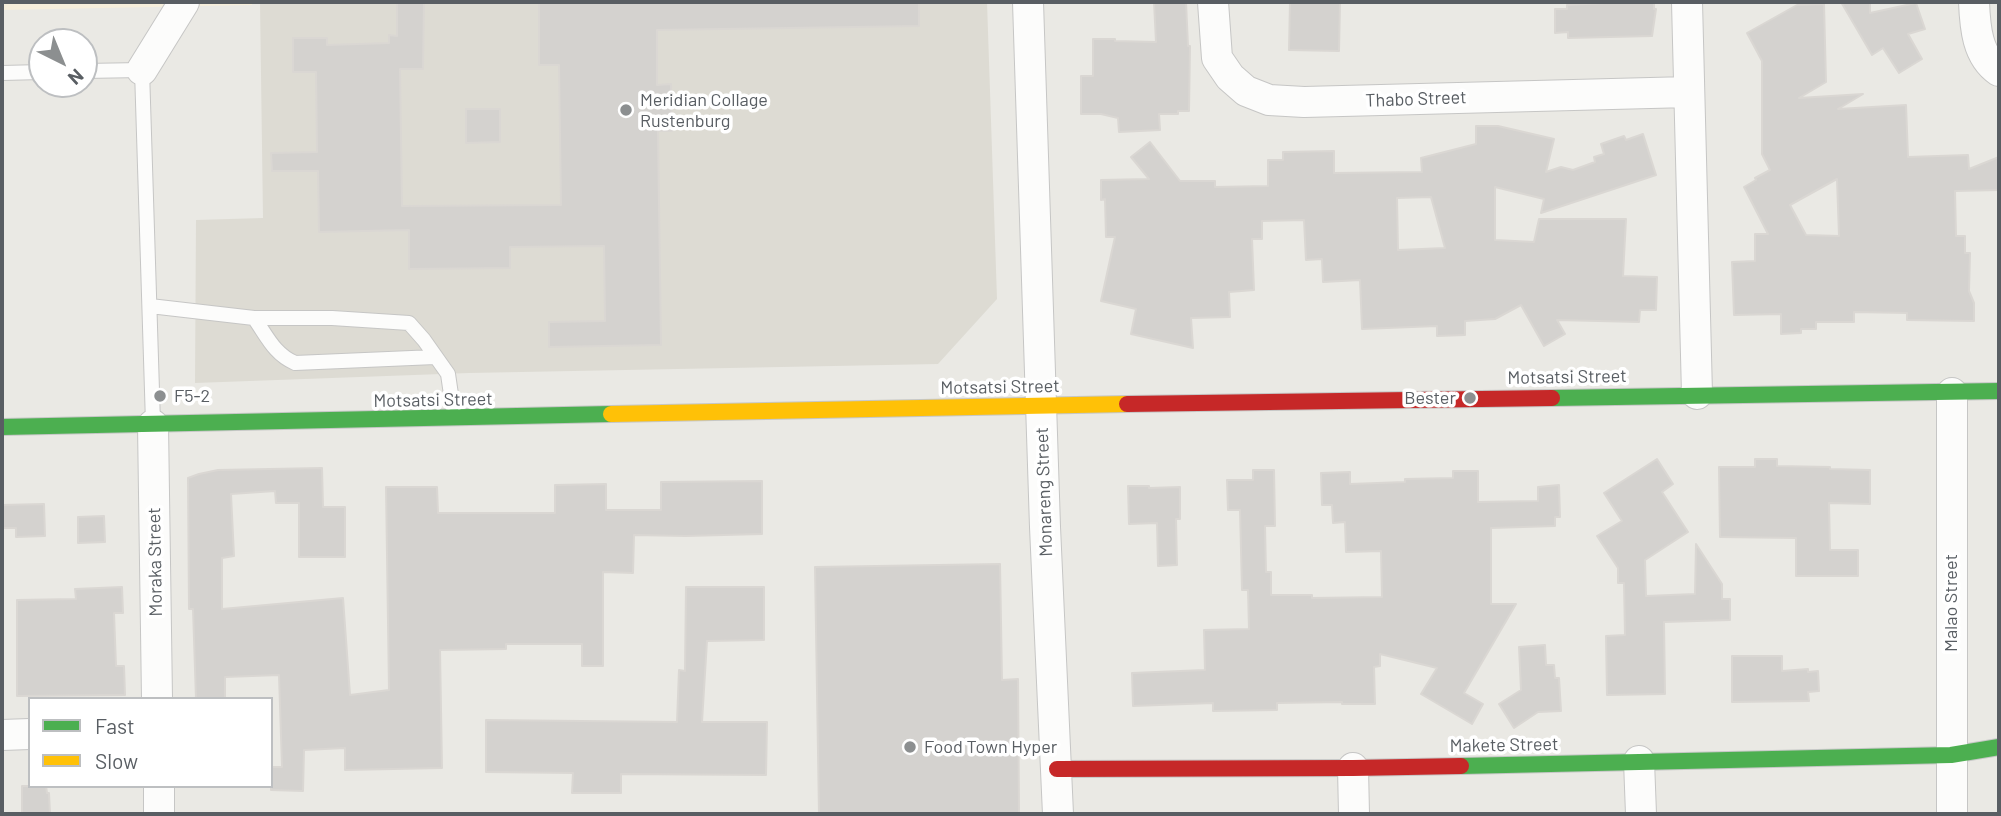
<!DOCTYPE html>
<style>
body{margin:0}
#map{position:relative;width:2001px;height:816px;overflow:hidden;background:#eae9e4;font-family:Barlow,sans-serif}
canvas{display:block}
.frame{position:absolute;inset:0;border:4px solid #595e63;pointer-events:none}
.legend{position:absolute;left:28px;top:697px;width:245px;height:91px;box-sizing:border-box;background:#fff;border:2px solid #bdbfc1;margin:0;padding:9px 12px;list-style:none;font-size:21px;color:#595e63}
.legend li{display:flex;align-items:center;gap:14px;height:35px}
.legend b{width:35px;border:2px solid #bdbfc1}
.north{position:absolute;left:28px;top:28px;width:70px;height:70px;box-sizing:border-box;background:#fff;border:2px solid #bdbfc1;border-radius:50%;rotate:137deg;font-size:19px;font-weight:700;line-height:28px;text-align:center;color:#595e63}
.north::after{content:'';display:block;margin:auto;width:24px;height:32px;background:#8c8f90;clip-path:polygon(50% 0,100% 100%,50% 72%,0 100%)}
</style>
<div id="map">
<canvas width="2001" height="816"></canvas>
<div class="frame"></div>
<ul class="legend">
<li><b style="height:9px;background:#4caf50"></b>Fast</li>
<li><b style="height:9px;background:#ffc107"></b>Slow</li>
</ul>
<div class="north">N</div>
</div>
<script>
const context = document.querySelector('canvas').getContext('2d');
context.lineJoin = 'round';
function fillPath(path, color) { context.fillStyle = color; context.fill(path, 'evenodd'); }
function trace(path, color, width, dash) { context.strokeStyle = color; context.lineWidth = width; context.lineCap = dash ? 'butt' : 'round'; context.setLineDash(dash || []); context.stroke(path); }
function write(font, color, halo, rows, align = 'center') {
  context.font = font + ' Barlow,sans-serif'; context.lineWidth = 7; context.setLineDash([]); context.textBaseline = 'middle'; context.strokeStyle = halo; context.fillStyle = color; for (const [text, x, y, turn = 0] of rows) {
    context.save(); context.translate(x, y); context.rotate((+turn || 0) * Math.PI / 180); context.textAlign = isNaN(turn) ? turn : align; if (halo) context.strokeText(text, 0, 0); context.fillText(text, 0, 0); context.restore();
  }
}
const commercial = new Path2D(`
 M2 2H252V5L2 10Z`);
const education = new Path2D(`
 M260 2H987L997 299 938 364 469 373 195 383 196 220 263 218Z`);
const building = new Path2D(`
 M397 2H424L423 69H400L402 206 561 205 559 65H539V2H919V26L657 30V85L671 84 672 131H658L661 345 549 347V322L605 321 604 246 510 247V268L409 269V230L319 232 318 171H272L271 153 317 152 316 72H293V38H327V45L389 43V35L397 36Z
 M1154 2H1186L1188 46H1190L1189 111H1178V114H1159L1160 130 1119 132 1118 118 1101 114H1081V76H1093V39H1115V41L1156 42Z
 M1290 2 1340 3 1339 51 1289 50Z
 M1624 2H1654V9H1656L1652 36 1568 38V32L1555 33V9H1567V5Z
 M1841 2H1870V13L1916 3 1925 29 1908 34 1922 59 1899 73 1883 48 1872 55Z
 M1824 4 1826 82 1799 98 1863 94 1838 109 1906 105 1908 157 1968 155 1969 169 1999 157V190L1955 191 1956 236H1965V253H1970L1969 291 1974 303V321L1907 320V313L1854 312V322H1816V329H1801V333L1781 334V314L1734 315 1732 262 1755 261V234H1768L1744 187 1756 180 1755 178 1770 170 1762 154V61L1747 33 1797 5ZM1837 179 1839 236 1806 235 1790 205Z
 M466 109H500V142L466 143Z
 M1476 126H1498L1554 139 1546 172 1561 167 1573 170 1595 162 1594 157 1604 154 1601 144 1624 136 1626 140 1643 134 1656 175 1541 213 1544 199 1495 187V240L1534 242 1539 219H1626L1623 276 1657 277 1656 310H1640L1639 322 1557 320 1565 334 1544 346 1521 305 1495 319 1465 321V335L1437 336V326L1362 329 1360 280 1323 282 1322 259 1306 260 1304 220 1262 221V239H1252L1254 290 1229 292 1230 317 1191 318 1193 348 1131 334 1136 309 1101 301 1115 237H1106L1105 199 1101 200V180L1149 179 1131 157 1150 142 1180 181H1215V187L1268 186V160H1283V152L1334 151V173L1422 172 1421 158 1476 144ZM1431 197 1445 248 1398 250 1397 198Z
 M1657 459 1673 484 1662 492 1688 532 1645 560 1646 596 1695 594 1696 544 1722 584V599H1730V620L1664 622 1665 694 1607 695 1606 636 1625 635 1624 583H1618V568L1597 536 1622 521 1604 493Z
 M1755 459H1777V466L1830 467V469L1870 470V504L1829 503 1830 550H1858V576H1796V538L1720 537 1719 467H1755Z
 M322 468 323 507H345V557H299V503H276L275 491 231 494 234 556 222 558V609L343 598 350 695 389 690 386 487H437L438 513H555V485L606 484V510H661V482L762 481V534L686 536 634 535 633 573 603 572V666H582V644H506V649L440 650 442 768 345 770V748L304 750 303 791 271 790V767H282L279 675 225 677V699H196L193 609H189L188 478 199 474 218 470Z
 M1253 470H1274L1275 526H1265L1266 572H1271V595H1312V598L1382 597 1381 551 1346 552 1345 522 1333 523 1332 505H1322L1321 473 1350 472V484L1405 482V479L1453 478V471H1478V502L1538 501V487L1559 485 1560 517H1555V526L1491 528V604H1516L1464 693 1483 704 1472 724 1421 694 1437 668 1380 654V666L1374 667 1375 704H1342V702L1277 703V710L1213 711V703L1133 706 1132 673 1205 670 1204 630 1249 629 1248 590H1242L1240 510H1228L1227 480H1253Z
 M1128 486H1149V488L1180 487V519H1176L1177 565 1158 566 1157 523 1129 524Z
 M44 504 45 536 16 537V528H2V505Z
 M104 516 105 542 78 543V517Z
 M1000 564 1002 680 1018 679 1019 814H819L815 567Z
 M122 587 123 613H114L116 666H124L125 695 17 696V600L76 599 75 589Z
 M686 587H764V640L707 641 702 722H767L766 775 621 774V793H572L573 773 486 772V720L677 722 679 670 685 671Z
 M1545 645 1546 665H1554L1555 678H1559L1561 711 1538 712 1514 728 1499 704 1521 690 1519 647Z
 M1732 656H1782V671L1808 669V672L1818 671 1819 691 1808 692 1809 701 1732 702Z
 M22 786H46L47 793H49L50 814H22Z`);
const lane = new Path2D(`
 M84 71 142 70 153 423
 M2 73 42 72
 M150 306 254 318H332L409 323 424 340 448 374 454 415
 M254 318C267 336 274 354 295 363L435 357`);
const street = new Path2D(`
 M1028 2 1045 527 1058 814
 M1213 2 1217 58 1230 77 1246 91 1269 100 1304 102 1689 92
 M1687 2 1697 394
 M1974 2C1975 27 1977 56 1999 71
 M142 70 184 2
 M1952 393V814
 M153 425 157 699
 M2 735 30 734
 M1639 761 1641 814
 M1353 768 1354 814
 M159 786V814`);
const fast = new Path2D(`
 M1552 398 1999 391
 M2 427 611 414
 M1461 766 1951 755 1999 747`);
const slow = new Path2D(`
 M611 414 1127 404`);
const jam = new Path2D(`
 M1127 404 1552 398
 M1057 769 1353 768 1461 766`);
const markers = [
 [626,110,7,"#8c8f90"],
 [160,396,7,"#8c8f90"],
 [1470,398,7,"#8c8f90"],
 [910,747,7,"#8c8f90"]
];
const streetNames = [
 ["Thabo Street",1416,99,-2],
 ["Motsatsi Street",1567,377,-1],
 ["Motsatsi Street",1000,387,-1],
 ["Motsatsi Street",433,400,-1],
 ["Monareng Street",1044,492,-92],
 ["Moraka Street",155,562,-91],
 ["Malao Street",1951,603,-90],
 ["Makete Street",1504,745,-1]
];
const poiNames = [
 ["Meridian Collage",640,100],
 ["Rustenburg",640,121],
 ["F5-2",174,396],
 ["Bester",1456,398,"right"],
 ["Food Town Hyper",924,747]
];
fillPath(commercial, '#f6eedb');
fillPath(education, '#dddbd3');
fillPath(building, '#d4d2cf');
trace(building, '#dad7d3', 2);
trace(lane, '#c6c6c5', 16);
trace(street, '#c6c6c5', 32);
trace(fast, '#c6c7c6', 18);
trace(slow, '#c6c7c6', 18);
trace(jam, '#c6c7c6', 18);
trace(lane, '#fcfcfb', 14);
trace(street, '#fcfcfb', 30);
trace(fast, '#4caf50', 16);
trace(slow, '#ffc107', 16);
trace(jam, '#c62828', 16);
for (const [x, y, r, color] of markers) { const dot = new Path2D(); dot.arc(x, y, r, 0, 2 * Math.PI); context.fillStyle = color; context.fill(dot); trace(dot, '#fff', 2.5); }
write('18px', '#595e63', '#fff', streetNames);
write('18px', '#595e63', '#fff', poiNames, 'left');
</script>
